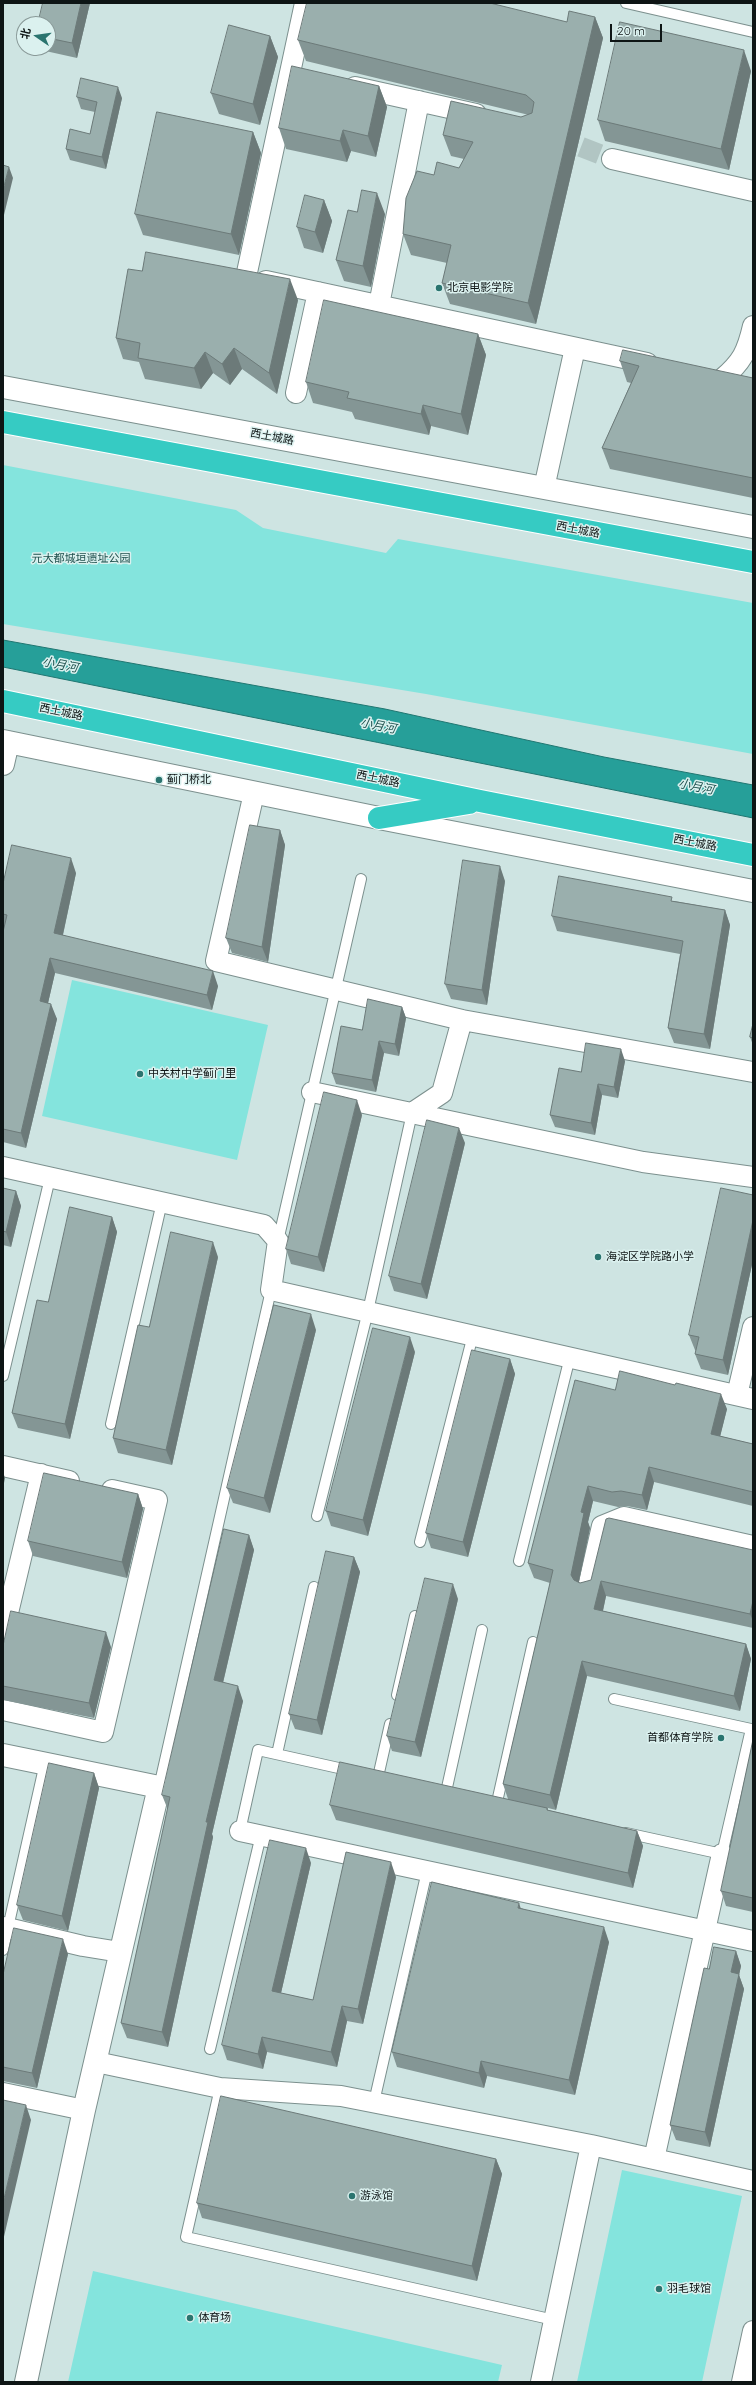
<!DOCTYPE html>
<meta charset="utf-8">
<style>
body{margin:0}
#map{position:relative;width:756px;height:2385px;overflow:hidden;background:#cee4e2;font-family:Quicksand,"Noto Sans SC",sans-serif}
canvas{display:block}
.frame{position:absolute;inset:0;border:4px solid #0e1515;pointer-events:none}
.north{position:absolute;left:16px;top:16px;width:40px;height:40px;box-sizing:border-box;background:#dbf1ef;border:1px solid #899998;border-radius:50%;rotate:283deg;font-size:11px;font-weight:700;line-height:16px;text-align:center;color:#0e1515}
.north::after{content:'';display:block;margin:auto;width:14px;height:18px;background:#2a746f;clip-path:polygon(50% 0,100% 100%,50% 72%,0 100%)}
.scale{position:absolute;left:610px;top:24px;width:52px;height:18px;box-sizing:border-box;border:2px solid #0e1515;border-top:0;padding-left:5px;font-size:12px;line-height:14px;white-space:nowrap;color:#0e1515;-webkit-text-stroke:3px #dbf1ef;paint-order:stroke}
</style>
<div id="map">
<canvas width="756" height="2385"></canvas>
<div class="frame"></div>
<div class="north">北</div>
<div class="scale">20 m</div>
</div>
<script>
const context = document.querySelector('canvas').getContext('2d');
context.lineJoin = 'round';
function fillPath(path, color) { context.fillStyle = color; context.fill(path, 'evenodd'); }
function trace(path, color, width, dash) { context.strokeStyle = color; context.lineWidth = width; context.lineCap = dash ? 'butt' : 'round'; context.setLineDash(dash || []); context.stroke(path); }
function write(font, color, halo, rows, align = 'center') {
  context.font = font + ' Quicksand,"Noto Sans SC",sans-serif'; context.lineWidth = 3; context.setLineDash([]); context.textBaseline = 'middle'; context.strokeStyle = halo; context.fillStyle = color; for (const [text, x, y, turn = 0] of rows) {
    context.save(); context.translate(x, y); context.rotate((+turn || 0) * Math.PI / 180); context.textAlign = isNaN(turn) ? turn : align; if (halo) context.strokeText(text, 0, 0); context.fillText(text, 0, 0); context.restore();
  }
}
const green = new Path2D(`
 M3 465 236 510 263 528 386 553 398 539 753 603V754L426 694 3 624Z
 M72 980 268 1025 237 1160 42 1116Z
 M622 2170 742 2196 702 2382H577Z
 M93 2271 502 2365 498 2382H68Z`);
const water = new Path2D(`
 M3 640 385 709 604 757 753 785V818L3 667Z`);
const streetTunnel = new Path2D(`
 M553 136 612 159`);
const lane = new Path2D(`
 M626 3 753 32
 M278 1241 361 879
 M3 1376 50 1178
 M111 1424 162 1202
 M317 1516 368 1311 412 1113
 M420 1542 473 1335
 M519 1561 570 1357
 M397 1695 415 1616
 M614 1699 751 1729 722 1854 626 1833
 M277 1754 314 1587
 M378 1777 390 1724
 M159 1787 271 1290
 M446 1792 482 1630
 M497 1802 533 1642
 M240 1831 258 1750 352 1771
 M3 1950 45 1763
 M210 2049 261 1835
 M220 2088 186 2237 554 2320
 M374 2102 427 1871`);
const street = new Path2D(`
 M355 87 476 114
 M612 159 753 191
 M246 277 305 3
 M266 281 647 363
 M379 305 419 101
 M722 379C742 362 747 352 753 326
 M296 393 318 292
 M544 488 575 348
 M254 793 216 961 462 1020 753 1072
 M312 1092 643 1162 753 1177
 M412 1113 442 1093 462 1020
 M3 1167 264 1225 278 1241 271 1290 753 1399
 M737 1395 753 1327
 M3 1466 69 1481
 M588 1587 602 1526 624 1517 753 1546
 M3 1634 41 1474
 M3 1710 103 1732 157 1500 112 1490
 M240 1831 753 1941
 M3 1927 83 1946 120 1952
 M96 2062 220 2088 341 2096 591 2145 753 2181
 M3 2093 84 2110
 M654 2159 722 1854
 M541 2382 591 2145
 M742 2382 753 2331`);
const secondary = new Path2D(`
 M3 387 753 527
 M3 741 379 818 753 891
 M3 764 8 742
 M3 1755 159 1787 84 2110 26 2382`);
const highway = new Path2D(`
 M3 422 753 562
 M3 701 480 801 753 855
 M379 818 469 803`);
const wall = new Path2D(`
 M90 3 77 58 41 50 40 48H48V24Z
 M595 17 603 38 536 324 450 304 442 283 447 263 411 255 403 234 434 175 459 168 464 159 451 156 443 135 521 117 529 115 306 61 298 40 567 22Z
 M270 36 278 57 260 125 219 114 211 93Z
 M751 71 729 170 605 141 598 120Z
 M379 86 387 107 376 157 351 151 347 162 286 149 279 128Z
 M77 97 122 98 106 169 70 160 66 149 90 134 95 112 81 109Z
 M253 132 261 153 239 255 143 235 135 214Z
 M324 200 332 221 323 253 304 248 297 227Z
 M357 212 385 214 371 287 344 281 336 260Z
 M298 300 277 394 242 369 230 385 213 373 201 389 145 379 139 362 123 359 116 338Z
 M478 334 486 355 468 435 431 426 429 435 355 419 352 412 313 403 306 382Z
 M620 361 753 378V498L610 469 602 448 631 383 627 382Z
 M280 830 285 845 268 962 232 953 226 938Z
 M76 873 63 935 218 986 212 1010 55 973 48 1003 57 1019 26 1148 3 1142V932L4 928H3V884Z
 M505 881 487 1005 451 999 445 984Z
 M674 901 725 910 730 925 710 1049 674 1043 668 1028 680 954 557 931 552 916Z
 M402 1007 406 1018 399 1056 384 1053 376 1092 336 1084 332 1073 362 1030Z
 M753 1024V1045L750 1037Z
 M625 1061 618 1098 602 1095 595 1135 555 1127 550 1115 581 1072Z
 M362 1115 324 1272 291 1264 286 1249Z
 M465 1143 427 1299 394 1291 389 1276Z
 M3 1188 16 1191 21 1206 11 1247 3 1245Z
 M753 1195V1260L728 1375 701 1369 695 1354 696 1351 695 1350 689 1335Z
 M112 1217 117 1232 70 1439 18 1428 12 1413 48 1302Z
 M218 1257 172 1465 118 1453 113 1438 149 1327Z
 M316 1330 270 1513 233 1503 227 1488Z
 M415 1352 368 1536 331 1526 326 1511Z
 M510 1359 515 1374 468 1557 431 1548 426 1533Z
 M615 1390 727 1409 720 1436 753 1444V1506L654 1482 647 1510 627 1506 618 1507 593 1501 588 1522 590 1528 579 1582 580 1583 753 1550V1628L606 1596 603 1611 746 1644 751 1659 740 1711 587 1676 556 1810 548 1808V1810L637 1831 643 1846 633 1888 336 1820 330 1805 508 1799 503 1784 550 1583 534 1578 528 1563Z
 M138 1494 143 1509 127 1578 33 1556 28 1541Z
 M249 1535 254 1550 223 1683 243 1701 212 1834 213 1837 168 2047 127 2038 121 2023 168 1810 162 1795Z
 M354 1557 360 1572 322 1735 295 1729 289 1714Z
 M458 1599 421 1757 392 1751 387 1736Z
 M3 1646 111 1647 94 1718 3 1700Z
 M753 1740V1912L726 1906 721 1891Z
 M94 1773 99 1788 68 1931 23 1920 17 1905Z
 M311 1863 281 1993 313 2000 396 1877 363 2024 347 2021 337 2067 267 2052 263 2069 227 2060 222 2045Z
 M521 1908 609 1942 575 2095 487 2076 484 2088 397 2067 392 2052Z
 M736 1951 741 1966 739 1975 744 1989 710 2147 676 2140 670 2125 709 1969Z
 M68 1954 37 2088 3 2081V1975Z
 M496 2159 502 2174 477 2281 202 2218 197 2203Z`);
const shadedWall = new Path2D(`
 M81 3H90L77 58 72 43Z
 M595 17 603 38 536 324 528 303Z
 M270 36 278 57 260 125 253 104Z
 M744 50 751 71 729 170 721 149Z
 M379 86 387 107 376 157 368 136Z
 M118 87 122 98 106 169 102 157Z
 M343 130 351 151 347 162 340 141Z
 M253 132 261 153 239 255 231 234Z
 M9 167 13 178 3 219V190Z
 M377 193 385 214 371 287 363 266Z
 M324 200 332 221 323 253 315 232Z
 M290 279 298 300 277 394 269 373Z
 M478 334 486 355 468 435 461 414Z
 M234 348 242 369 230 385 222 364Z
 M205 352 213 373 201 389 194 368Z
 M423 405 431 426 429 435 421 414Z
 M280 830 285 845 268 962 262 947Z
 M71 858 76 873 60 948 54 933Z
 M500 866 505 881 487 1005 482 990Z
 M725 910 730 925 710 1049 704 1034Z
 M50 958 55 973 45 1016 40 1001Z
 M213 971 218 986 212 1010 207 995Z
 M51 1004 57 1019 26 1148 21 1133Z
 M402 1007 406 1018 399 1056 395 1044Z
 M379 1041 384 1053 376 1092 372 1080Z
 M621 1049 625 1061 618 1098 614 1087Z
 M598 1084 602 1095 595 1135 591 1123Z
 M357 1100 362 1115 324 1272 318 1257Z
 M459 1128 465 1143 427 1299 421 1284Z
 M16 1191 21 1206 11 1247 6 1232Z
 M112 1217 117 1232 70 1439 65 1424Z
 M753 1220V1260L728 1375 723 1360Z
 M213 1242 218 1257 172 1465 166 1450Z
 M311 1314 316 1330 270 1513 264 1498Z
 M410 1337 415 1352 368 1536 363 1520Z
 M510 1359 515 1374 468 1557 463 1542Z
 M721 1394 727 1409 717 1449 711 1434Z
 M649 1467 654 1482 647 1510 642 1495Z
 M3 1472 5 1478 3 1488Z
 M588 1486 593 1501 588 1522 590 1528 577 1590 571 1575 581 1512Z
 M138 1494 143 1509 127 1578 122 1562Z
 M249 1535 254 1550 220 1695 214 1680Z
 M354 1557 360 1572 322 1735 317 1720Z
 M601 1581 606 1596 600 1624 594 1609Z
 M453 1584 458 1599 421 1757 415 1742Z
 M753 1601V1621L750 1614Z
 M106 1632 111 1647 94 1718 89 1703Z
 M746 1644 751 1659 740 1711 734 1696Z
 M582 1661 587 1676 556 1810 550 1795Z
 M238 1686 243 1701 212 1834 213 1837 168 2047 162 2032 206 1822Z
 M94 1773 99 1788 68 1931 62 1916Z
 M637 1831 643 1846 633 1888 628 1873Z
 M306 1848 311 1863 278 2006 272 1991Z
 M391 1862 396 1877 363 2024 358 2009Z
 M519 1903 524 1918 518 1908Z
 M604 1927 609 1942 575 2095 569 2080Z
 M63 1939 68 1954 37 2088 32 2073Z
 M736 1951 741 1966 739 1975 744 1989 710 2147 705 2132 731 1972Z
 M342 2006 347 2021 337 2067 331 2052Z
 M262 2037 267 2052 263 2069 258 2054Z
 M481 2061 487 2076 484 2088 479 2073Z
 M26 2105 31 2120 3 2241V2203Z
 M496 2159 502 2174 477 2281 472 2266Z`);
const building = new Path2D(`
 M43 3H81L72 43 48 38V24H38Z
 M307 3H490L567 22 569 11 595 17 528 303 442 283 451 245 403 234 406 198 417 171 434 175 437 162 459 168 473 142 443 135 451 101 521 117 532 113 534 102 526 95 298 40Z
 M620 22 744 50 721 149 598 120Z
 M229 25 270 36 253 104 211 93Z
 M292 66 379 86 368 136 343 130 340 141 279 128Z
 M81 78 118 87 102 157 66 149 70 129 90 134 97 102 77 97Z
 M157 112 253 132 231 234 135 214Z
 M3 165 9 167 3 190Z
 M362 190 377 193 363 266 336 260 348 210 357 212Z
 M305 195 324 200 315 232 297 227Z
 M146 252 290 279 269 373 234 348 222 364 205 352 194 368 138 358 140 343 116 338 128 269 142 271Z
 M324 300 478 334 461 414 423 405 421 414 347 398 349 392 306 382Z
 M623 350 753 378V478L602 448 639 366 620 361Z
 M250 825 280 830 262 947 226 938Z
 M12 845 71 858 54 933 213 971 207 995 50 958 40 1001 51 1004 21 1133 3 1129V932L7 915 3 914V884Z
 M463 860 500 866 482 990 445 984Z
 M559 876 672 897 671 901 725 910 704 1034 668 1028 683 941 552 916Z
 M368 999 402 1007 395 1044 379 1041 372 1080 332 1073 341 1026 362 1030Z
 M753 1024V1038L750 1037Z
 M586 1043 621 1049 614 1087 598 1084 591 1123 550 1115 559 1068 581 1072Z
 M324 1092 357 1100 318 1257 286 1249Z
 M427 1120 459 1128 421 1284 389 1276Z
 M3 1188 16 1191 6 1232 3 1231Z
 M721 1188 753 1195V1220L723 1360 695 1354 699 1337 689 1335Z
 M70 1207 112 1217 65 1424 12 1413 37 1300 48 1302Z
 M171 1232 213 1242 166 1450 113 1438 138 1325 149 1327Z
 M274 1305 311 1314 264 1498 227 1488Z
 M373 1328 410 1337 363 1520 326 1511Z
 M472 1350 510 1359 463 1542 426 1533Z
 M620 1371 675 1385 676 1383 721 1394 711 1434 753 1444V1492L649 1467 642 1495 621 1491 612 1492 588 1486 581 1512 584 1513 571 1575 574 1580 580 1583 591 1580 606 1519 609 1518 753 1550V1601L750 1614 601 1581 594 1609 746 1644 734 1696 582 1661 550 1795 503 1784 553 1570 528 1563 575 1380 615 1390Z
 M44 1473 138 1494 122 1562 28 1541Z
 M224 1529 249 1535 214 1680 238 1686 206 1822H208L162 2032 121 2023 170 1797 162 1795Z
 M326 1551 354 1557 317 1720 289 1714Z
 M425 1578 453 1584 415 1742 387 1736Z
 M11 1611 106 1632 89 1703 3 1686V1646Z
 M753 1740V1898L721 1891Z
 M340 1762 547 1808V1810L637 1831 628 1873 330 1805Z
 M49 1763 94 1773 62 1916 17 1905Z
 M270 1840 306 1848 272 1991 313 2000 346 1852 391 1862 358 2009 342 2006 331 2052 262 2037 258 2054 222 2045Z
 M432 1882 519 1903 518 1908 604 1927 569 2080 481 2061 479 2073 392 2052Z
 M14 1928 63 1939 32 2073 3 2067V1975Z
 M714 1947 736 1951 731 1972 739 1974 705 2132 670 2125 704 1968 709 1969Z
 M221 2096 496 2159 472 2266 197 2203Z
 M3 2100 26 2105 3 2203Z`);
const markers = [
 [439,288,4,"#2a746f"],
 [159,780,4,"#2a746f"],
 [140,1074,4,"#2a746f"],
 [598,1257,4,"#2a746f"],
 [721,1738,4,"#2a746f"],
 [352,2196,4,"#2a746f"],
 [659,2289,4,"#2a746f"],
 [190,2318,4,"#2a746f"]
];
const poiNames = [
 ["北京电影学院",447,288],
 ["蓟门桥北",167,780],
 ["中关村中学蓟门里",148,1074],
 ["海淀区学院路小学",606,1257],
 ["首都体育学院",713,1738,"right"],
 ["游泳馆",360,2196],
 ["羽毛球馆",667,2289],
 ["体育场",198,2318]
];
const streetNames = [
 ["西土城路",272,437,11],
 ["西土城路",578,530,11],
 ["西土城路",61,712,12],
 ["西土城路",378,779,12],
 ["西土城路",695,843,11]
];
const parkNames = [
 ["元大都城垣遗址公园",81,559]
];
const waterNames = [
 ["小月河",60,665,11],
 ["小月河",378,726,11],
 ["小月河",696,787,11]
];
fillPath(green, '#84e4dd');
fillPath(water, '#269f99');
trace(water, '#1f7671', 1);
trace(streetTunnel, '#b1c5c3', 20, [20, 10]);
trace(lane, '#7c908e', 12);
trace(street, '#7c908e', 22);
trace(secondary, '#7c908e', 24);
trace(highway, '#fff', 24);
trace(lane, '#fff', 10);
trace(street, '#fff', 20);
trace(secondary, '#fff', 22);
trace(highway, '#36cbc3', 22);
fillPath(wall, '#849695');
fillPath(shadedWall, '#6c7a79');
fillPath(building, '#9aafad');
trace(building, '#6c7a79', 1);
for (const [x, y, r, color] of markers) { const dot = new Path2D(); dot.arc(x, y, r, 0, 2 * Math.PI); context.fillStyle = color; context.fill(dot); trace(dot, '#dbf1ef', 1.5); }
write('11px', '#0e1515', '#dbf1ef', poiNames, 'left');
write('11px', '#0e1515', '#dbf1ef', streetNames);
write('11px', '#1f504d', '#dbf1ef', parkNames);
write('italic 12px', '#225350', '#dbf1ef', waterNames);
</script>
